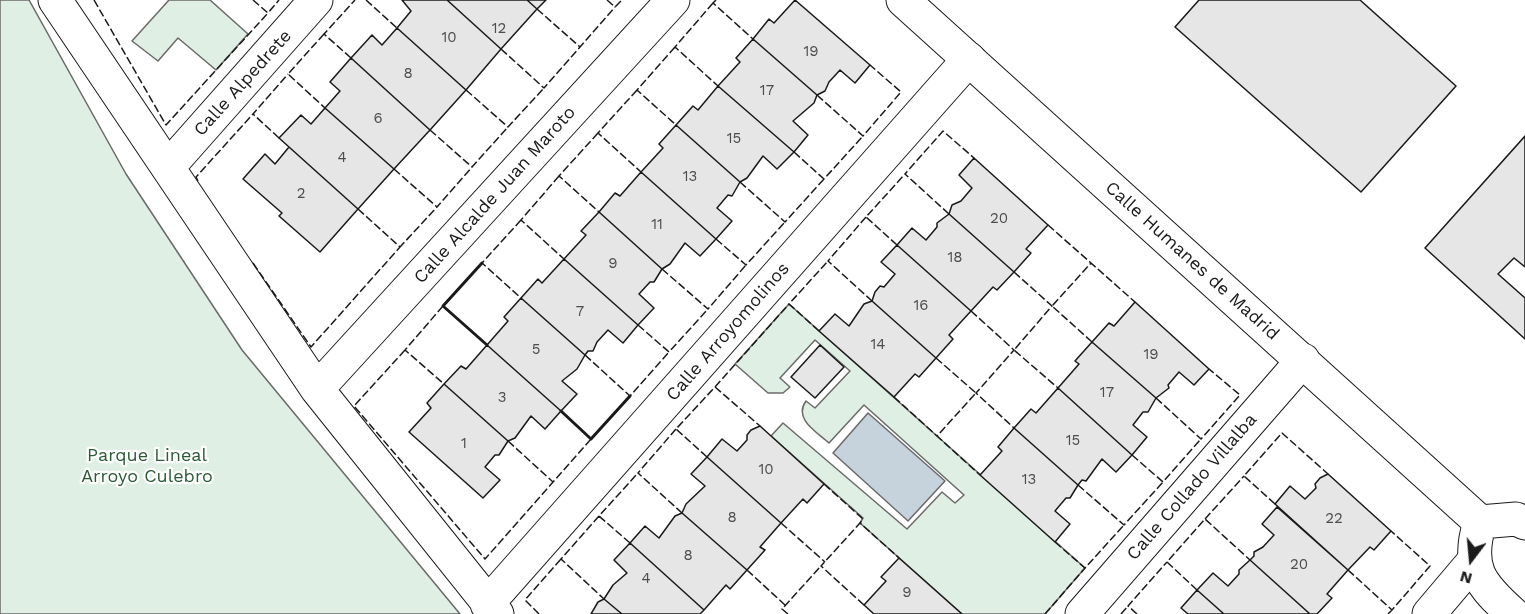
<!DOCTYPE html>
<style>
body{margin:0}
#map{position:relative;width:1525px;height:614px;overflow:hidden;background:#fff;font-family:"Work Sans",sans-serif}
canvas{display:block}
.north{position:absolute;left:1441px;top:530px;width:60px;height:60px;-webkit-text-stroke:4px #fff;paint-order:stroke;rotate:196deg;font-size:16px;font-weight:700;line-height:24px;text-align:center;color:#1a1a1a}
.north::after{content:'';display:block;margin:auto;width:21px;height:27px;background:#1a1a1a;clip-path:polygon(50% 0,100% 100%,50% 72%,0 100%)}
</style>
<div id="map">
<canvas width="1525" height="614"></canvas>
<div class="north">N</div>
</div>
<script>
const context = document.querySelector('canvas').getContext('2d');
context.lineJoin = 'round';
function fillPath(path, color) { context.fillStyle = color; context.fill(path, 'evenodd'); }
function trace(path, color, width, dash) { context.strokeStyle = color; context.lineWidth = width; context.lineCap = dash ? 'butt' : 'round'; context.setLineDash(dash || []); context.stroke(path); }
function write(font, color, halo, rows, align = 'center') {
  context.font = font + ' "Work Sans",sans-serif'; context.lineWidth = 4.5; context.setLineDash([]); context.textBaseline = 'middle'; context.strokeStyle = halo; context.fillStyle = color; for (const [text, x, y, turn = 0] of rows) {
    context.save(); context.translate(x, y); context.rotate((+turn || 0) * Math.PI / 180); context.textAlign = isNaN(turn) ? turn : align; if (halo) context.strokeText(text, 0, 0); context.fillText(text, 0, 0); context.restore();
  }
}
const green = new Path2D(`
 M0 0H29L126 174 242 350 460 614H0Z
 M169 0H210L248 34 216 70 178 38 158 61 132 41Z
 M789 304 1085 568 1045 614H962L860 523 863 518 771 436 783 423 907 529 942 492 955 503 964 495 864 405 829 443C817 432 793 419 806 401L815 408 850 371 815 340 780 378 790 387 783 393H768L735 364Z`);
const water = new Path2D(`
 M868 413 945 481 908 521 833 453Z`);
const building = new Path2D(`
 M402 0H447L501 49 466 90 397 28 411 11Z
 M447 0H527L537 9 501 49Z
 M527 0H546L537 9Z
 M795 0 870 65 855 83 840 70 829 82 825 91 817 95 753 39 769 19 774 23Z
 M1199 0H1360L1456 86 1361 192 1175 27Z
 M397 28 466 90 430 130 351 58 372 35 382 45Z
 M753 39 817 95 814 103 793 121 808 135 794 152 718 86 740 62 736 58Z
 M351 58 430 130 394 169 325 108 340 91 330 82Z
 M718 86 794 152 777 169 763 156 747 178 740 182 676 125 693 106 698 110Z
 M325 108 394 169 358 209 279 138 301 115 311 124Z
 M676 125 740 182 732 196 728 195 717 208 732 221 716 239 641 172 663 148 659 144Z
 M1525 136V267L1514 258 1498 274 1525 298V339L1425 248Z
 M289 147 358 209 320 252 279 216 282 213 243 179 265 154 275 164Z
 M974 158 1048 225 1026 249 1031 253 1014 272 949 214 952 205 961 201 972 188 959 175Z
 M641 172 716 239 700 256 685 243 670 264 662 269 599 212 615 193 620 196Z
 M599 212 662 269 654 282H650L639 294 654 308 638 325 564 259 586 235 581 231Z
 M949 214 1014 272 997 290 993 287 971 311 897 245 912 228 926 240 937 227V223Z
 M897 245 971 311 949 335 953 339 936 358 872 301 875 292 880 286 884 287 895 274 881 262Z
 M564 259 638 325 623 343 608 330 597 342 593 351H588L585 355 521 298 538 279 542 283Z
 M521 298 585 355 577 369 562 381 577 394 561 411 487 345 508 321 504 317Z
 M872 301 936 358 919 377 915 374 894 397 819 331 835 314 849 326 864 304Z
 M1135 302 1209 369 1194 385 1179 372 1168 385 1169 388 1156 398 1092 342 1109 323 1114 326Z
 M1092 342 1156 398 1148 412H1143L1133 425 1147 437 1132 455 1058 388 1079 364 1075 361Z
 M487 345 561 411 545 429 531 416 515 438 508 441 444 384 461 366 466 369Z
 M820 345 844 367 815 398 791 377Z
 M444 384 508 441 499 455H495L485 467 500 480 483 498 409 432 431 408 427 403Z
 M1058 388 1132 455 1116 472 1102 459 1086 481 1082 480 1078 485 1014 428 1031 409 1036 413Z
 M760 426 824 484 807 503 803 499 781 523 707 457 722 439 737 451 747 440V435L751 430Z
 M1014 428 1078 485 1070 498H1066L1055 511 1070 524 1055 542 980 475 1002 451 998 447Z
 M707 457 781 523 760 547 765 550 747 570 682 513 686 504 705 486 691 474Z
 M1328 474 1391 531 1374 550 1370 547 1348 570 1275 504 1290 486 1305 499 1316 488 1315 484 1320 478Z
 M1277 507 1348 570 1327 594 1332 598 1317 614H1310L1250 560 1254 556V552L1263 547 1274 535 1262 524Z
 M682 513 747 570 730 589 726 585 704 610 630 543 645 526 659 538 675 516Z
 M630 543 704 610 700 614H622L604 599 613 585 627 573 614 560Z
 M899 558 962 614H874L864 605 886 581 881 577Z
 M1250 560 1310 614H1224L1197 590 1213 573 1228 586 1239 574V570Z
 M1197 590 1224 614H1188L1181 608Z
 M604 599 622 614H591L598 602Z`);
const street = new Path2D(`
 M55 0 317 389 497 614
 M169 166 316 0
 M317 389 673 0
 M487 604 969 59
 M1082 614 1303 360
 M1429 614 1473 562`);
const secondary = new Path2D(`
 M903 0 1480 522 1516 519 1525 523
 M1480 522C1466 567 1479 584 1513 614`);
const fence = new Path2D(`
 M94 0 166 125 268 13
 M253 0 268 13 279 0
 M366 0 397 28
 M607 0 615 7 622 0
 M716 0 713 3 753 39
 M713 3 675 47 718 86
 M537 9 580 47 615 7
 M324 34 288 74 325 108
 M675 47 637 90 676 125
 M501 49 544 88 580 47
 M351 58 324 34 355 0
 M466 90 508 127 544 88
 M637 90 598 133 641 172
 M817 95 863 136 901 92 870 65
 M430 130 472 167 508 127
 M598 133 559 176 599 212
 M279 138 253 114 288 74
 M794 152 824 179 863 136
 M394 169 437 207 472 167
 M559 176 521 220 564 259
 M198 181 196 177 253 114
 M740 182 785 222 824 179
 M358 209 400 247 437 207
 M949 214 905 174 943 131 974 158
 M866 217 828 261 872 301
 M521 220 482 263 521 298
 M1048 225 1091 263
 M716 239 746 265 785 222
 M897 245 866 217 905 174
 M253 263 311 347 400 247
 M662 269 708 309 746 265
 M1014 272 1052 306 1014 350 1058 388
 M443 306 405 350 444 384
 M971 311 1014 350 976 393 1014 428
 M638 325 669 352 708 309
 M819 331 789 304 828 261
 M1092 342 1052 306 1091 263 1135 302
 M405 350 354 406 485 559 553 482
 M585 355 630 396 669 352
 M936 358 976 393 937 436 980 475
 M715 387 789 304
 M894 397 937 436
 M1156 398 1201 439 1240 395 1209 369
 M676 429 638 473 682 513
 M508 441 553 482 591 439
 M1132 455 1163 482 1201 439
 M707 457 676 429 715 387 760 426
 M824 484 863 519 860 523
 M1078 485 1124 525 1163 482
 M1275 504 1244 476 1282 433 1328 474
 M599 516 561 559 604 599
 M1205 519 1244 476
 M781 523 825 562
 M1055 542 1085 568 1124 525
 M630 543 599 516 638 473
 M747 570 785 605
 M1348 570 1392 610 1430 566 1391 531
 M1197 590 1167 562 1205 519 1250 560
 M864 605 821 566 860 523 899 558
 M539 614 525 600 561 559
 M788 614 782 609 821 566
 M1045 614 1085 568
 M1121 614 1128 606
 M1137 614 1128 606 1167 562
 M1388 614 1392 610`);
const wall = new Path2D(`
 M482 263 443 306 487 345
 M561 411 591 439 630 396`);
const numberNames = [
 ["12",499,29],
 ["10",449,38],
 ["19",811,52],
 ["8",408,74],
 ["17",767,91],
 ["6",378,119],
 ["15",734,139],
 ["4",342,158],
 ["13",690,177],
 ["2",301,194],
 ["20",999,219],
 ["11",657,225],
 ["18",955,258],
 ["9",613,264],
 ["16",921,306],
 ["7",580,312],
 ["14",878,345],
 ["5",536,350],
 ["19",1151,355],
 ["17",1107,393],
 ["3",502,398],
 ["15",1073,441],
 ["1",464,444],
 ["10",766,470],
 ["13",1029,480],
 ["8",732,518],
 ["22",1334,519],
 ["8",688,556],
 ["20",1299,565],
 ["4",646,579],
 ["9",907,593]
];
const streetNames = [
 ["Calle Alpedrete",243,83,-48],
 ["Calle Alcalde Juan Maroto",495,195,-48],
 ["Calle Humanes de Madrid",1192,261,42],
 ["Calle Arroyomolinos",728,332,-49],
 ["Calle Collado Villalba",1192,487,-49]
];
const parkNames = [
 ["Parque Lineal",147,456],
 ["Arroyo Culebro",147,477]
];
fillPath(green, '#e0efe3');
trace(green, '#6a6a6a', 1.5);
fillPath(water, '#c6d2dc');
trace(water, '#6a6a6a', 1.5);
fillPath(building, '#e6e6e6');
trace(building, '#1a1a1a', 1.5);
trace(street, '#1a1a1a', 35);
trace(secondary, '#1a1a1a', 35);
trace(street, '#fff', 33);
trace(secondary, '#fff', 33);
trace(fence, '#1a1a1a', 1.5, [8, 3]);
trace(wall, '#1a1a1a', 3);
write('15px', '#4d4d4d', null, numberNames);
write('18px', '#1a1a1a', '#fff', streetNames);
write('18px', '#2b5a34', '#fff', parkNames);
</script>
